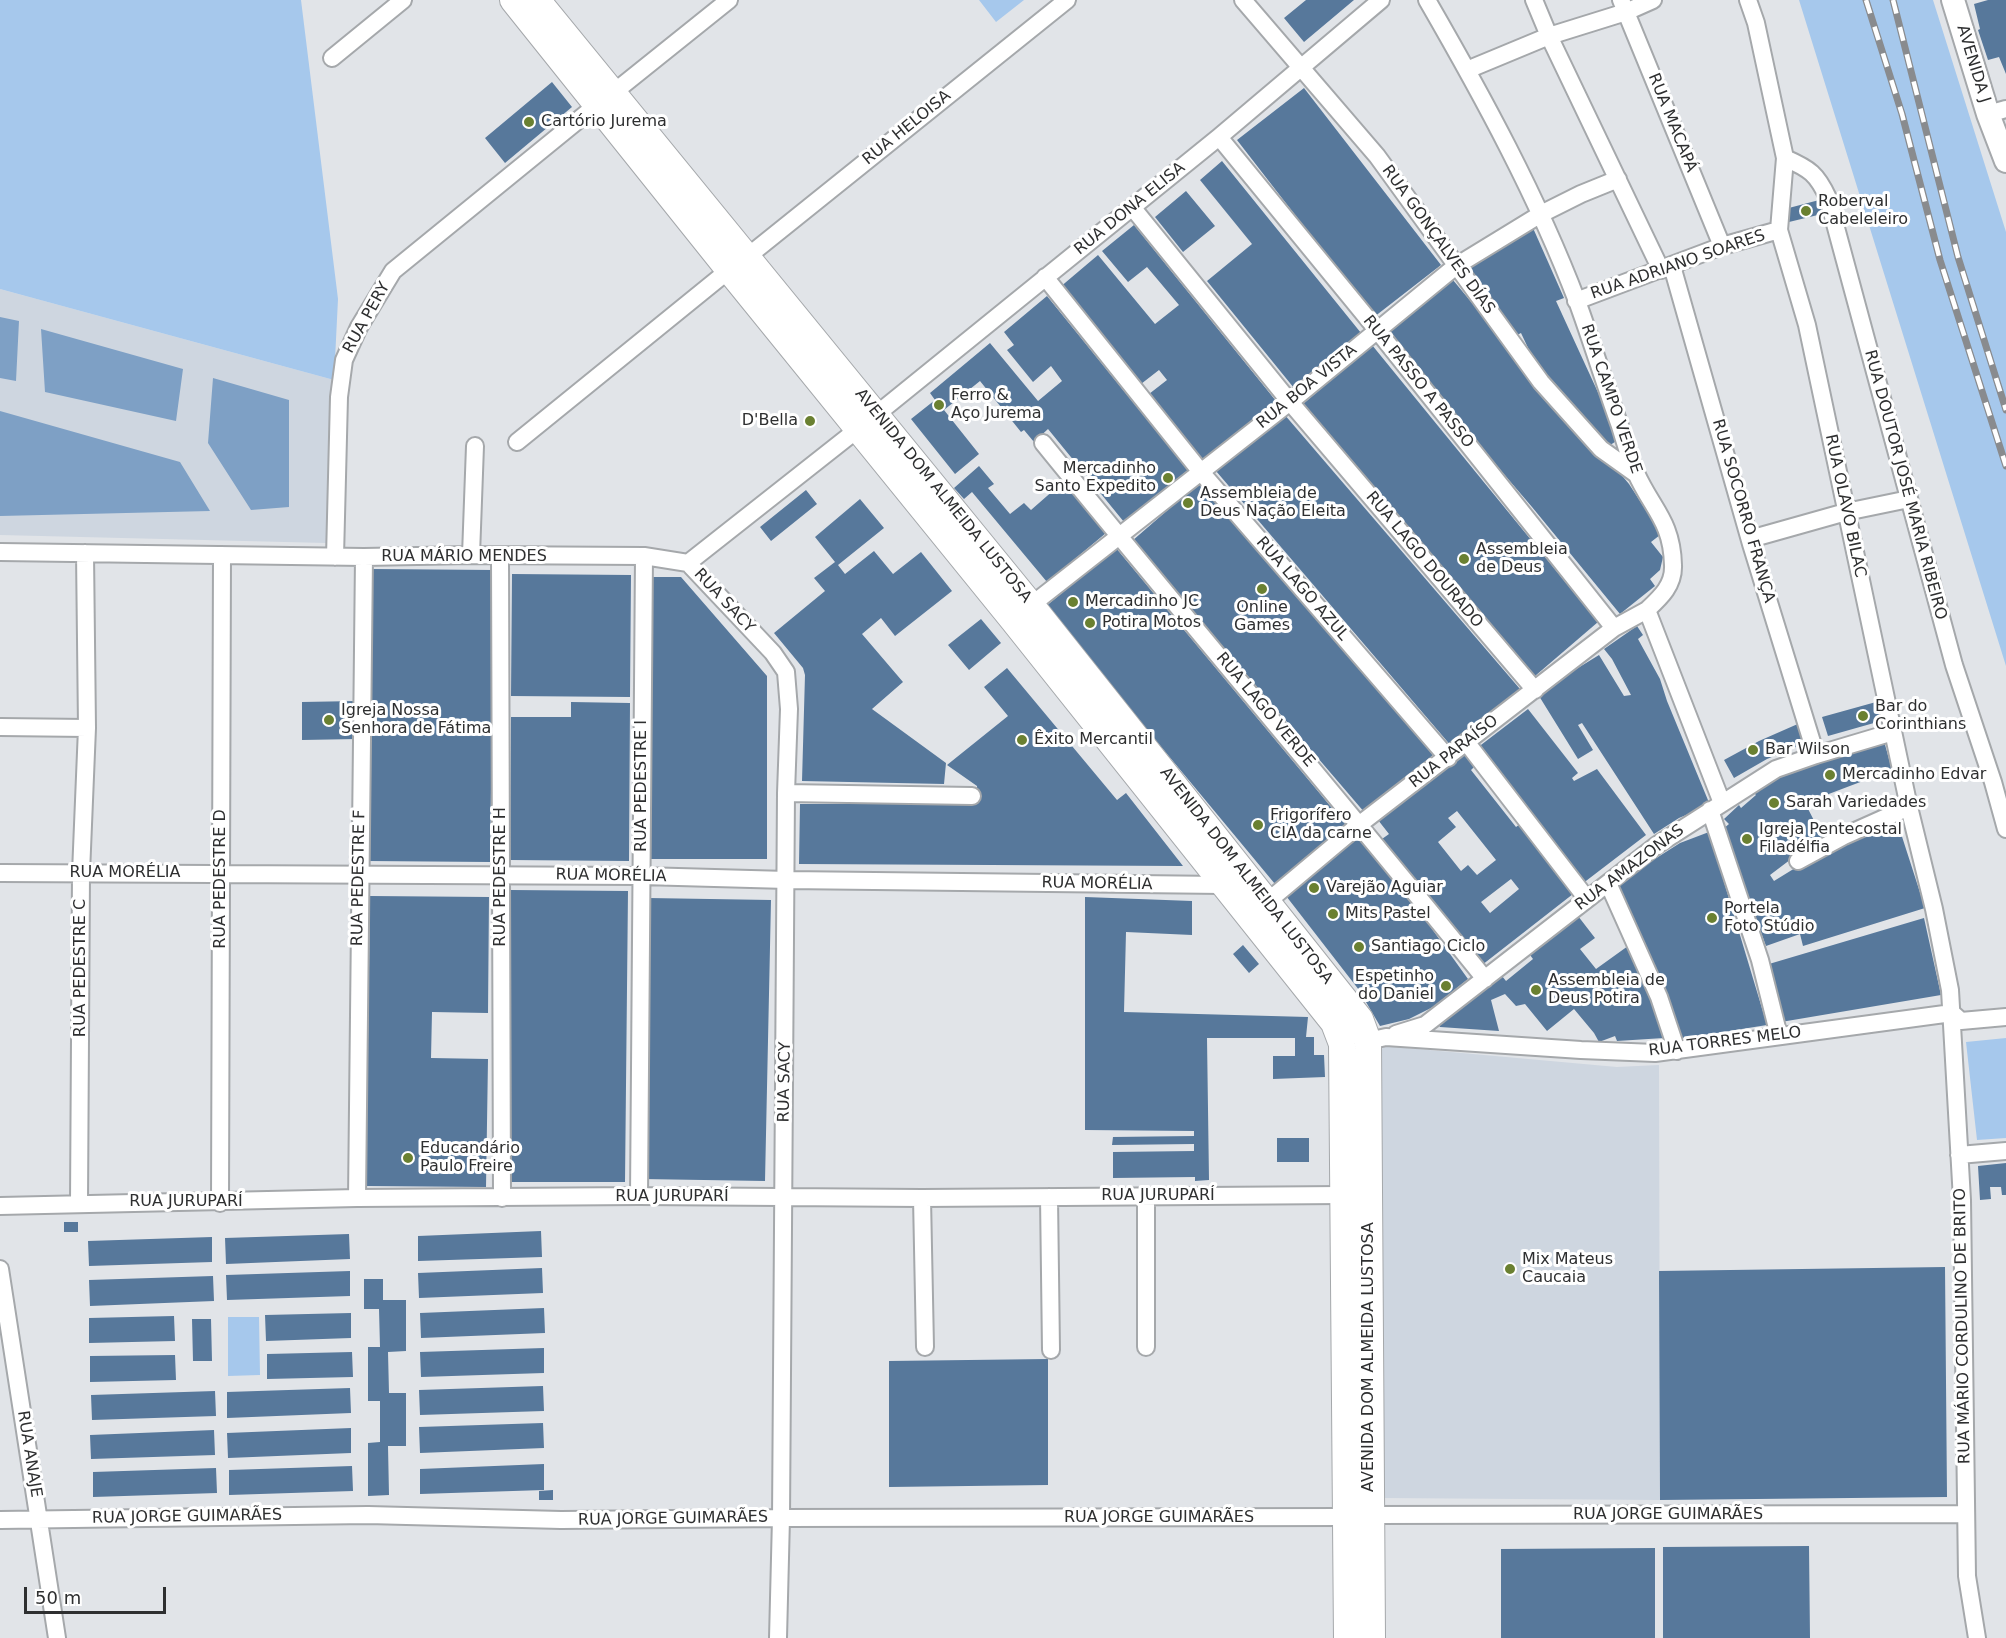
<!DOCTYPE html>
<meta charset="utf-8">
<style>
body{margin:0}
#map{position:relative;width:2006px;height:1638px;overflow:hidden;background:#e1e4e8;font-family:"DejaVu Sans",sans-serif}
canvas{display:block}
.scale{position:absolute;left:24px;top:1587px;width:142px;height:27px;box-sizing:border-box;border:3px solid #2e2f30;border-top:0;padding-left:8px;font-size:18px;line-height:21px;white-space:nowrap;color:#2e2f30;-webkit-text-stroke:4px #fff;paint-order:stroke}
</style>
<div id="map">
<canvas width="2006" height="1638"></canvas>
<div class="scale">50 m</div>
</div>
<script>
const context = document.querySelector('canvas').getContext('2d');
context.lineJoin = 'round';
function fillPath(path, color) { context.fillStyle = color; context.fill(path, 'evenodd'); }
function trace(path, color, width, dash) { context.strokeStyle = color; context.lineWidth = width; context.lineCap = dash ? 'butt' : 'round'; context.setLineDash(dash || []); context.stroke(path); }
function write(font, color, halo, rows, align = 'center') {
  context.font = font + ' "DejaVu Sans",sans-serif'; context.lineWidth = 6; context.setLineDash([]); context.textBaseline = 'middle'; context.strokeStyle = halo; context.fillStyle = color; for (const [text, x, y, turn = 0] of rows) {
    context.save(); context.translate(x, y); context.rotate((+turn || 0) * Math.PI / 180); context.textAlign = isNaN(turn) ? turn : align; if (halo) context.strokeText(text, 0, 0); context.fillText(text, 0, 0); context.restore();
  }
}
const built = new Path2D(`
 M0 289 334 380 326 543 0 535Z
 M1384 1046 1617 1067 1659 1065 1660 1500 1383 1498 1380 1052Z`);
const green = new Path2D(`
 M0 0H301L338 299 334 380 0 289Z
 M979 0H1024L996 22Z
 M1799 0H1933L2006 232V666Z
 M2006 1038V1138L1977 1140 1966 1042Z
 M228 1317H259L260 1375 228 1376Z`);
const water = new Path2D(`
 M0 317 19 321 16 381 0 378Z
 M41 329 183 369 176 421 45 392Z
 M213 378 289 400V507L251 510 208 443Z
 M0 411 180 462 210 511 0 516Z`);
const building = new Path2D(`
 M1306 0H1354L1304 42 1284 18Z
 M1988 0H2006V74L1999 57 1988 60 1978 30 1980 29 1974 4Z
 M552 82 572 107 505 163 485 138Z
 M1304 88 1441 265 1374 317 1237 140Z
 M1222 161 1361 333 1294 388 1207 281 1252 244 1200 180Z
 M1186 191 1215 226 1183 252 1155 217Z
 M1823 199 1826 213 1789 222 1785 209Z
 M1134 225 1276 401 1202 460 1149 394 1167 380 1159 370 1141 384 1126 365 1124 368 1059 288 1098 255 1155 324 1179 305 1147 267 1128 282 1102 251Z
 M1533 228 1564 298 1556 301 1613 425 1610 427 1618 440 1607 447 1538 369 1521 333 1515 336 1467 267Z
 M1453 280 1596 453 1619 472 1629 484 1653 521 1660 535 1651 542 1663 557 1660 570 1650 579 1655 586 1620 614 1532 507 1385 335Z
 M1047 296 1188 470 1124 522 1048 429 1034 442 1024 430 1021 432 980 381 944 410 979 454 955 474 911 419 935 400 930 393 990 343 1038 401 1062 381 1051 366 1033 382 1007 350 1014 345 1004 332Z
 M1372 345 1598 622 1535 676 1303 404Z
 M1284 414 1520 689 1452 747 1216 471Z
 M979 466 994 484 988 488 1010 514 1024 503 1031 510 1063 482 1106 533 1047 582 972 492 964 499 954 488Z
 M1200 482 1433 755 1365 813 1132 541Z
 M806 490 817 504 771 541 760 527Z
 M860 499 884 528 838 565 845 574 874 551 893 574 921 552 952 591 895 636 881 618 862 634 903 682 872 709 946 763 944 784 802 781 805 675 803 668 774 633 825 591 814 578 835 562 815 537Z
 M1116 548 1346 825 1275 884 1045 607Z
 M372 569 494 570 490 862 368 861Z
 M512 574 631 575 630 697 511 696Z
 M651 577H681L767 676V859H650Z
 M981 619 1001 643 969 670 948 645Z
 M1637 626 1643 635 1638 639 1660 679 1667 701 1710 805 1679 818 1654 834 1582 723 1578 725 1593 750 1578 759 1539 696 1552 684 1599 655 1624 696 1631 695 1612 659 1604 649Z
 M1007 668 1117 800 1126 793 1183 866 799 864 800 804H978L977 786 947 765 1008 716 984 687Z
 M357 701V739L302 740V702Z
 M571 702 630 703 629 861 510 860 511 717H571Z
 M1876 702 1881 721 1828 736 1822 717Z
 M1528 709 1578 773 1572 778 1574 781 1597 769 1646 835 1582 884 1477 748Z
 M1800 723 1808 742 1767 759 1734 778 1724 760 1759 741Z
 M1884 741 1892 770 1805 803 1823 838 1811 844 1770 875 1774 881 1800 865 1896 818 1925 908 1803 946 1800 934 1766 946 1723 829 1729 824 1724 819 1739 805 1741 808 1756 795 1752 791 1768 780Z
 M1463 753 1474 767 1471 770 1516 827 1520 824 1573 894 1482 965 1382 839 1389 834 1378 820ZM1457 811 1496 860 1477 875 1468 865 1461 871 1438 842 1456 827 1448 818ZM1511 879 1519 889 1490 913 1481 902Z
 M1709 832 1767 1025 1679 1039 1617 883 1680 843Z
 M1363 833 1468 979 1433 1007 1409 1019 1380 1026 1359 990 1283 892Z
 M511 890 628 891 625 1182H508Z
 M370 896 489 897 488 1013 432 1012 431 1058 488 1059 486 1187 366 1186Z
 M1085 897 1192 901V935L1126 932 1124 1012 1308 1017 1306 1037H1314V1055H1324L1325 1077 1273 1079V1056H1295V1038H1207L1209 1180 1195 1181V1177L1113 1178V1152L1194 1151V1144L1112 1145 1113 1137 1194 1136V1131L1085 1130Z
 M648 898 771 900 765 1181 642 1179Z
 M1578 916 1595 938 1580 949 1596 969 1628 946 1643 972 1639 975 1656 1009 1664 1038 1617 1041 1615 1036 1599 1042 1594 1033 1574 1009 1547 1031 1525 1004 1516 1006 1505 994 1491 1000 1499 1031 1440 1027 1438 1024 1502 976 1506 981 1533 959 1530 955Z
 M1924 918 1941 995 1781 1022 1769 964Z
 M1243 945 1259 964 1249 973 1233 954Z
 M1277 1138H1309V1162H1277Z
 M2006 1163V1195H2002L2001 1187H1990L1991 1199 1980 1200 1978 1166Z
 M64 1222H78V1232H64Z
 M541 1231 542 1257 418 1261V1236Z
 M349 1234 350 1259 226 1264 225 1238Z
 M212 1237V1262L89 1266 88 1241Z
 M1945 1267 1947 1497 1660 1500 1659 1271Z
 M542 1268 543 1293 419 1298 418 1273Z
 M350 1271V1296L227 1300 226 1275Z
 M213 1276 214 1301 90 1306 89 1280Z
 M364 1279H383V1300H406V1351L388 1352 389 1393H406V1446H388L389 1495 368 1496V1443L380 1442V1401H368V1347H380L379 1309H364Z
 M544 1308 545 1333 421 1338 420 1313Z
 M351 1313V1338L266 1341 265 1315Z
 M174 1316 175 1341 89 1343V1318Z
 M192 1319H211L212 1361H193Z
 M544 1348V1373L421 1377 420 1352Z
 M352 1352 353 1377 267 1379V1354Z
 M175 1355 176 1380 90 1382V1356Z
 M1048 1359V1485L889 1487V1361Z
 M543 1386 544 1411 420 1415 419 1390Z
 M350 1388 351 1413 227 1418V1392Z
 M215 1391 216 1416 92 1420 91 1395Z
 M543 1423 544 1448 420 1453 419 1427Z
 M351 1428V1453L228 1458 227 1433Z
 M214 1430 215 1455 91 1459 90 1435Z
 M544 1464V1490L420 1494V1469Z
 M352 1466 353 1491 229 1495V1470Z
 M216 1468 217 1493 93 1497V1472Z
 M553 1490V1500H539V1491Z
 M1809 1546 1810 1638H1663V1547Z
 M1655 1548V1638H1501V1549Z`);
const street = new Path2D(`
 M1243 0 1377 156 1541 382 1601 449 1636 474
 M1427 0C1483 97 1537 196 1577 301 1592 342 1605 385 1620 426 1625 442 1629 458 1636 473 1652 509 1672 521 1673 565 1674 585 1661 597 1647 610L1722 803
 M1534 0 1549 36 1661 270
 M1621 0 1722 246
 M1748 0 1756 23 1785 158 1779 230 1807 325 1909 807 1934 909 1950 990 1962 1200 1967 1576 1977 1638
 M332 58 403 0
 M1467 70 1549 36 1626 12 1653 0
 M613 93 729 0
 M1988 114 2006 109
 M1219 137 1377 330 1614 628
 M1785 158C1810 169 1817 174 1828 198L1954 665 1993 782 2006 829
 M1132 207 1290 402 1535 690
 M747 257 1067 0
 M1672 266 1751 544 1816 755
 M1045 277 1201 472 1448 758
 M1576 301 1722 246 1779 230
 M517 442 729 270
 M1043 443C1189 623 1340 799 1485 979
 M1750 539 1846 512 1909 499
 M0 552 364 557 471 555 644 556 688 563 877 414 1219 137 1381 0
 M471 555 475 446
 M500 556 502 1198
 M335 557 339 397 344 360 359 327 393 271 598 104
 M688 563 773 653 786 672 789 709 786 793 781 1518 778 1638
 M1025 610 1290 402 1456 266 1541 214 1581 194 1618 179
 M0 727 87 728
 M1467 743 1587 899
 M786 793 972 796
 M1710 810 1760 960 1779 1036
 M1798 861 1844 836 1909 807
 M0 873 642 876 787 880 1223 885
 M1608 883 1659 997 1677 1051
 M1267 902 1360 824 1614 628 1647 610
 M1396 1034 1425 1025 1657 845 1776 769 1816 755 1893 732
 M1368 1041 1386 1037 1581 1050 1655 1053 1952 1013 1961 1021 2006 1017
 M1959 1155 2006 1151
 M639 1196 644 556
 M1049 1197 1051 1350
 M357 1198 364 557
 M922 1198 925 1347
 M79 1203 81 873 87 728 85 553
 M220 1203 222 555
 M0 1206 357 1198 639 1196 922 1198 1343 1195
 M0 1269 57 1638
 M1146 1347V1196
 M1370 1515 1966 1514
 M0 1520 368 1515 561 1520 781 1518 1346 1517`);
const secondary = new Path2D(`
 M1953 0 1988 114 2006 161`);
const primary = new Path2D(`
 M513 0 729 270 1013 620 1334 1023 1342 1044 1347 1638
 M537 0 1031 605 1360 1019 1368 1041 1372 1638`);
const rail = new Path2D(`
 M1866 0 1902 114 1940 260 2006 466
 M1893 0 1958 257 2006 410`);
const markers = [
 [529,122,6,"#6a8031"],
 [1806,211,6,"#6a8031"],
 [939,405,6,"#6a8031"],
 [810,421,6,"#6a8031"],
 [1168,478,6,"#6a8031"],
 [1188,503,6,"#6a8031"],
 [1464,559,6,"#6a8031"],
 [1262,589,6,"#6a8031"],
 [1073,602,6,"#6a8031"],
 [1090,623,6,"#6a8031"],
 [1863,716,6,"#6a8031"],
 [329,720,6,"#6a8031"],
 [1022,740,6,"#6a8031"],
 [1753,750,6,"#6a8031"],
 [1830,775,6,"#6a8031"],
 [1774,803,6,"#6a8031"],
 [1258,825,6,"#6a8031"],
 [1747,839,6,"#6a8031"],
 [1314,888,6,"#6a8031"],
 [1333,914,6,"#6a8031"],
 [1712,918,6,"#6a8031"],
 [1359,947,6,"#6a8031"],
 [1446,986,6,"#6a8031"],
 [1536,990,6,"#6a8031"],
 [408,1158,6,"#6a8031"],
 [1510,1269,6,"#6a8031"]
];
const streetNames = [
 ["AVENIDA J",1973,64,73],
 ["RUA MACAPÁ",1672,123,68],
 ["RUA HELOISA",907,128,-39],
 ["RUA DONA ELISA",1130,209,-39],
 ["RUA GONÇALVES DÍAS",1438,240,54],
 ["RUA ADRIANO SOARES",1678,265,-19],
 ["RUA PERY",367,318,-61],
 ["RUA PASSO A PASSO",1418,382,51],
 ["RUA BOA VISTA",1307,387,-39],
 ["RUA CAMPO VERDE",1611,399,71],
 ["RUA DOUTOR JOSÉ MARIA RIBEIRO",1905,485,75],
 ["AVENIDA DOM ALMEIDA LUSTOSA",943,496,51],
 ["RUA OLAVO BILAC",1845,506,78],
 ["RUA SOCORRO FRANÇA",1743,511,74],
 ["RUA MÁRIO MENDES",464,557],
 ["RUA LAGO DOURADO",1424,560,50],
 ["RUA LAGO AZUL",1302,589,49],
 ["RUA SACY",724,601,47],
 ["RUA LAGO VERDE",1265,710,50],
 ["RUA PARAÍSO",1454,752,-38],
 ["RUA PEDESTRE I",642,786,-90],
 ["RUA AMAZONAS",1630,868,-37],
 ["RUA MORÉLIA",125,873],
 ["RUA MORÉLIA",611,876,1],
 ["AVENIDA DOM ALMEIDA LUSTOSA",1246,876,52],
 ["RUA PEDESTRE H",501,877,-90],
 ["RUA PEDESTRE F",359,878,-89],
 ["RUA PEDESTRE D",221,879,-90],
 ["RUA MORÉLIA",1097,884,1],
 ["RUA PEDESTRE C",81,968,-90],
 ["RUA TORRES MELO",1725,1042,-7],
 ["RUA SACY",785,1082,-89],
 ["RUA JURUPARÍ",1158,1196],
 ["RUA JURUPARÍ",672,1197],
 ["RUA JURUPARÍ",186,1202],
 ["RUA MÁRIO CORDULINO DE BRITO",1963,1326,-91],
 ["AVENIDA DOM ALMEIDA LUSTOSA",1369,1357,-90],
 ["RUA ANAJE",29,1454,81],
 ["RUA JORGE GUIMARÃES",1668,1515],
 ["RUA JORGE GUIMARÃES",187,1517,-1],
 ["RUA JORGE GUIMARÃES",1159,1518],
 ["RUA JORGE GUIMARÃES",673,1519,-1]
];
const poiNames = [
 ["Cartório Jurema",541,122],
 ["Roberval",1818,202],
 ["Cabeleleiro",1818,220],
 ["Ferro &",951,396],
 ["Aço Jurema",951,414],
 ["D'Bella",798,421,"right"],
 ["Mercadinho",1156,469,"right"],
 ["Santo Expedito",1156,487,"right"],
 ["Assembleia de",1200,494],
 ["Deus Nação Eleita",1200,512],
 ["Assembleia",1476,550],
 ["de Deus",1476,568],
 ["Mercadinho JC",1085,602],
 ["Online",1262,608,"center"],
 ["Games",1262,626,"center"],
 ["Potira Motos",1102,623],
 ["Bar do",1875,707],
 ["Corinthians",1875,725],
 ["Igreja Nossa",341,711],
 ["Senhora de Fátima",341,729],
 ["Êxito Mercantil",1034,740],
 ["Bar Wilson",1765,750],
 ["Mercadinho Edvar",1842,775],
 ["Sarah Variedades",1786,803],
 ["Frigorífero",1270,816],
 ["CIA da carne",1270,834],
 ["Igreja Pentecostal",1759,830],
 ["Filadélfia",1759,848],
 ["Varejão Aguiar",1326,888],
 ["Portela",1724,909],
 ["Foto Stúdio",1724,927],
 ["Mits Pastel",1345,914],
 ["Santiago Ciclo",1371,947],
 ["Espetinho",1434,977,"right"],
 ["do Daniel",1434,995,"right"],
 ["Assembleia de",1548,981],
 ["Deus Potira",1548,999],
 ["Educandário",420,1149],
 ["Paulo Freire",420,1167],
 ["Mix Mateus",1522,1260],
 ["Caucaia",1522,1278]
];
fillPath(built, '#ced6e0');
fillPath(green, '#a6c8ec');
fillPath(water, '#7ea0c5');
fillPath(building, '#57789b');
trace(street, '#a5a8ab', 20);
trace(secondary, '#a5a8ab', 26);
trace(primary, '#a5a8ab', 28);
trace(street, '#fff', 16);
trace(secondary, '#fff', 22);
trace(primary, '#fff', 26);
trace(rail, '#898b8e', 7);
trace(rail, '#fff', 4.5, [14]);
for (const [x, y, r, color] of markers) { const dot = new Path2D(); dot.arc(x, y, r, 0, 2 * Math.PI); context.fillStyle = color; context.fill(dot); trace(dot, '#fff', 2); }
write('16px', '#2e2f30', '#fff', streetNames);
write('16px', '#2e2f30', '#fff', poiNames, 'left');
</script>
